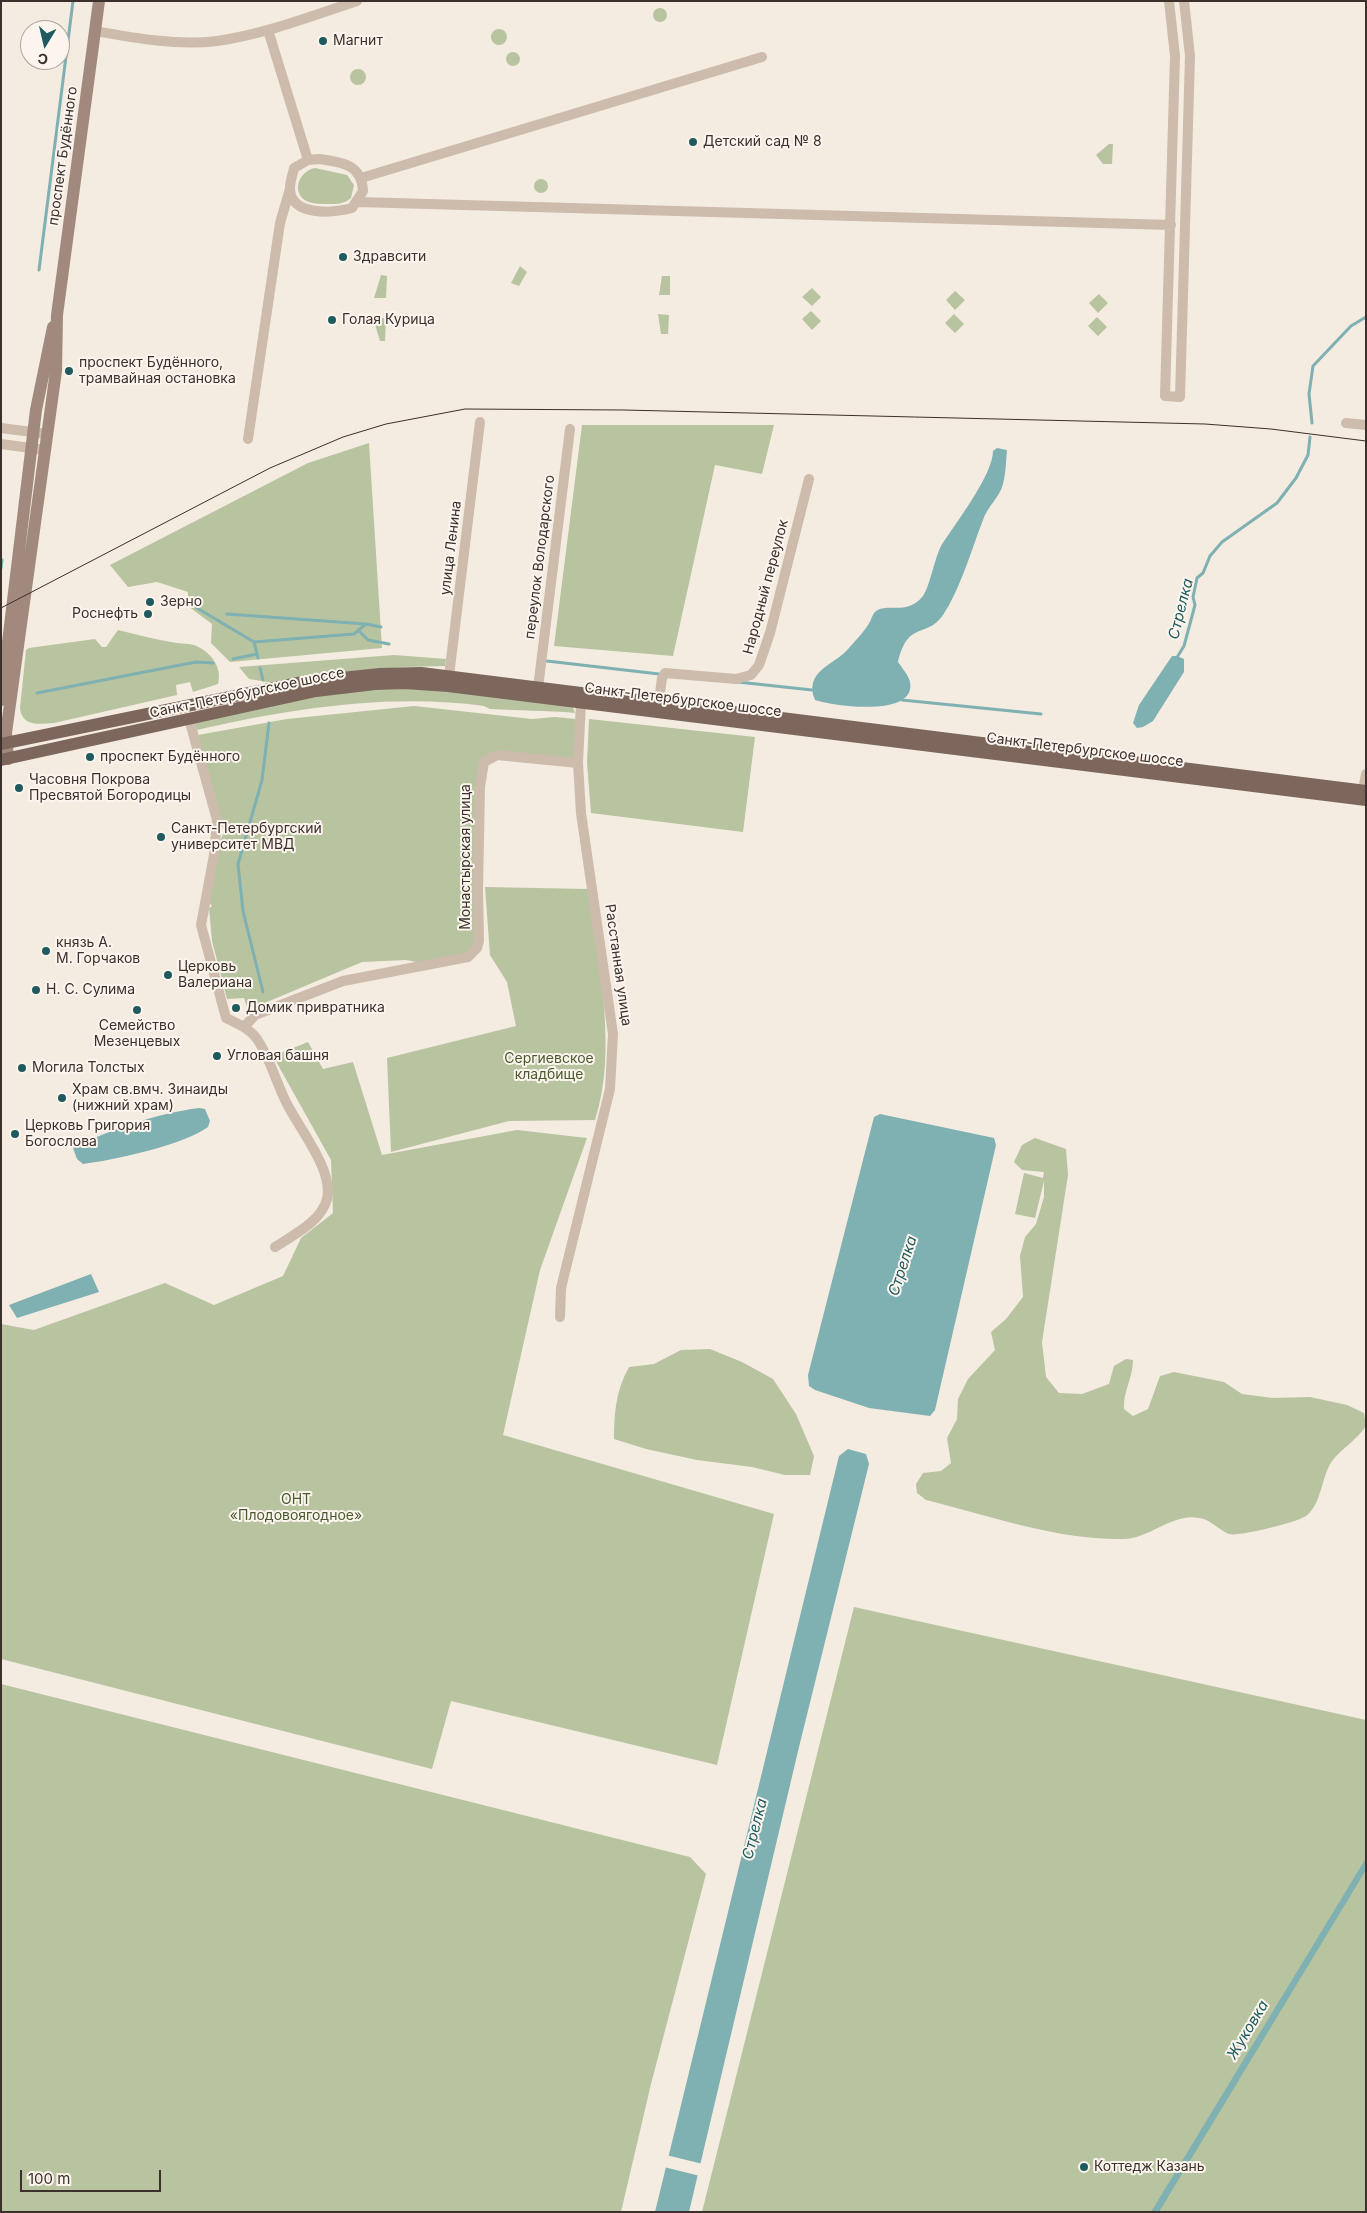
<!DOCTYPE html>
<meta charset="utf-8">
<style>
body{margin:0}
#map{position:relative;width:1367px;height:2213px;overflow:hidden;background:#f4ebe1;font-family:Inter,sans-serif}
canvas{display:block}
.frame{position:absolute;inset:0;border:2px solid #3b302b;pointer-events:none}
.north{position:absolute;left:20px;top:20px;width:50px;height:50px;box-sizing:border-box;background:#fbf5ee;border:1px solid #aea6a0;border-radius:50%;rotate:189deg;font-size:14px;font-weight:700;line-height:20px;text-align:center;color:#3b302b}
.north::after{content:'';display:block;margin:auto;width:18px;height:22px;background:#1f5a5e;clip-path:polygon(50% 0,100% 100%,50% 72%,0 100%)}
.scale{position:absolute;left:20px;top:2170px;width:141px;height:22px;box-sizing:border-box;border:2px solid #3b302b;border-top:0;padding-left:6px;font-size:15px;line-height:18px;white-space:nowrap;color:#3b302b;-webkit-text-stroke:4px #fbf5ee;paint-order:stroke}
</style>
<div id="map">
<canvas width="1367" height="2213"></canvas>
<div class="frame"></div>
<div class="north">С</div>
<div class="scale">100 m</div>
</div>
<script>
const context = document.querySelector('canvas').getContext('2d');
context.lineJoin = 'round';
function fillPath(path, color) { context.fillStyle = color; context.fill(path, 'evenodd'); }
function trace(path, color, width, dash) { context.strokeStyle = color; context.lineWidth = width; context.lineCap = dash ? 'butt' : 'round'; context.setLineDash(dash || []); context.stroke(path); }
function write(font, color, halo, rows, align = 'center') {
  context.font = font + ' Inter,sans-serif'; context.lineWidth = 4; context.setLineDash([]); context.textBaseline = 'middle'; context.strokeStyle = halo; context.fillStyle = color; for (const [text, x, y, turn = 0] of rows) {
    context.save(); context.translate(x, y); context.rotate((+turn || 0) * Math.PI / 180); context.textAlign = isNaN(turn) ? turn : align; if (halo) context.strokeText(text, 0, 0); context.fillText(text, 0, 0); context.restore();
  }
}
const green = new Path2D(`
 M653 15a7 7 0 1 1 14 0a7 7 0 1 1-14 0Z
 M491 37a8 8 0 1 1 16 0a8 8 0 1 1-16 0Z
 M506 59a7 7 0 1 1 14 0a7 7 0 1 1-14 0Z
 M350 77a8 8 0 1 1 16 0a8 8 0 1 1-16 0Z
 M1109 144H1113L1112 164H1103L1096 155Z
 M315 168 347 175 354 185 351 198C344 204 338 204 329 204 323 204 315 204 309 202 290 195 298 171 315 168Z
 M534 186a7 7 0 1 1 14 0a7 7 0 1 1-14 0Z
 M520 266 527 272 519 286 511 283Z
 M381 275 387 276 386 298H374Z
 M662 276H670V295H659Z
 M812 288 821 297 812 306 802 297Z
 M955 291 965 300 955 310 946 300Z
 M1099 294 1108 303 1098 313 1089 303Z
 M811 311 821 321 812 330 802 319Z
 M658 314 669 315 668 334H661Z
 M954 314 964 324 955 333 945 323Z
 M1097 317 1107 327 1098 336 1088 326Z
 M373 318H386L385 341H380Z
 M582 425H774L762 474 715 465 673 656 554 646Z
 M369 443 382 648 230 662 211 643 212 624 188 606V592L157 582 128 587 110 565 308 463Z
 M118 630C136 634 153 639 171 642 178 644 187 643 194 645 210 651 223 667 218 684L193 692 190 682 176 685 177 695 54 723C39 724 22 727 20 708L26 650 29 648 95 639 102 647H106Z
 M394 655 446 659 445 666 406 667 329 674 274 683 249 679 239 667Z
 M390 688 447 691 573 707 575 713C546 710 519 711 490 709L484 706C390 693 288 709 197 730L194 723 320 695Z
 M414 706 532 719 555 717 576 719 575 758 490 754 479 763 474 855 476 937 473 946 466 953 422 963 406 960 362 962 248 1010 244 998 227 999 212 941 209 908 212 906 209 902 219 843 224 832 198 735 287 719Z
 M589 719 755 737 743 832 591 813 587 763Z
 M485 887 588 889C598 960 618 1050 595 1120L509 1121 391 1152 387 1058 516 1026 507 982 490 955Z
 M308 1042 323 1069 353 1062 382 1155 517 1130 587 1138 540 1270 503 1435 774 1514 717 1765 451 1701 432 1769 1 1659V1324L34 1330 165 1283 214 1305 283 1276 301 1238 333 1213 331 1160 273 1056Z
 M1035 1138 1066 1149 1068 1175 1042 1342 1046 1377 1059 1393 1082 1394 1109 1384 1114 1366 1126 1359 1133 1360C1133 1378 1123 1391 1124 1409L1133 1416 1148 1409 1160 1376 1174 1372 1224 1382 1242 1394 1273 1398 1310 1397 1347 1405 1364 1413 1366 1426C1357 1440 1342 1448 1332 1461 1321 1477 1322 1504 1306 1516 1298 1522 1238 1537 1229 1534 1219 1530 1210 1519 1199 1518 1172 1513 1150 1539 1123 1539 1057 1540 991 1516 926 1500L917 1493 916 1484 923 1473 941 1471 951 1463 947 1438 957 1419 958 1399 968 1379 995 1350 991 1332 1006 1319 1023 1297 1020 1256 1025 1237 1036 1224 1044 1197V1181L1035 1218 1015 1214 1024 1173 1043 1178 1044 1172 1022 1170 1014 1162 1022 1145Z
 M710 1349 742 1362 773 1379 796 1414 814 1456 810 1475H785L752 1467 697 1460 646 1449 614 1439C614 1413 616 1390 629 1367L654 1364 681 1350Z
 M854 1607 1366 1720V2212H702Z
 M1 1684 690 1857 706 1874 651 2084 621 2212H1Z`);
const water = new Path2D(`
 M997 448 1007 450C1006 460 1006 473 1003 484 1000 497 987 507 983 520 972 548 960 590 943 615 926 639 908 620 898 662 902 668 909 676 910 682 917 718 833 706 815 700 803 671 835 665 849 648 855 641 863 633 868 625 871 621 872 615 875 612 887 601 906 617 923 596 930 586 934 560 941 546 955 524 993 475 993 451Z
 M1172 656H1177L1184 659V672L1153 721 1143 727 1137 728 1133 723 1139 705Z
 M199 1108 205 1109 210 1121 208 1127C184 1145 114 1160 83 1164L77 1159 73 1148C109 1130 159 1113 199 1108Z
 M880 1114 994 1138 996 1145 935 1410 930 1416 869 1408 815 1390 809 1386 808 1375 874 1117Z
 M91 1274 99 1292 17 1318 9 1305Z
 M848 1449 866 1454 869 1464 799 1747 689 2212H655L839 1456Z
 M1366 1858V1870L1159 2212H1151Z`);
const pier = new Path2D(`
 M666 2155 703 2164 700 2176 664 2167Z`);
const stream = new Path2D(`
 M39 270 73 1
 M1312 423 1309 394 1313 366 1351 326 1366 317
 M1 568 2 560
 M197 608 254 642 258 658
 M227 614 366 624 381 627
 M358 630 368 640 389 644
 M254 642 354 634 366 624
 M233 659 257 654
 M1176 659 1184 646 1195 605 1193 597 1197 578 1203 573 1210 556 1222 542 1277 503 1296 478 1308 455 1310 437
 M547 661 659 674
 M260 668 263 680
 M738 682 812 690
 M37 693 196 662 213 663
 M902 700 1041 714
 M263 992 243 911 238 864 262 780 269 723`);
const street = new Path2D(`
 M1169 1 1175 56 1165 396 1180 397 1190 56 1184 1
 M268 30 308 160
 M95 31C134 38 178 46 217 41 265 34 312 16 357 1
 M319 159C341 162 362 164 363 191L352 208C333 213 290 217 290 188 290 181 293 174 294 168L308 160Z
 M361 178 762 57
 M358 202 1171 225
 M1346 423 1366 425
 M1 428 47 434
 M248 439 280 223 290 189
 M1 444 45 450
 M449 676 480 422
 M538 688 570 429
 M659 701 662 678 665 673 736 679 751 675 759 665 770 633 809 479
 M189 719 217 820 214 855 201 925 226 1018C238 1024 250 1029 257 1039 270 1058 276 1082 286 1102 298 1127 334 1170 327 1199 321 1222 293 1235 275 1247
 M1363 790 1366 774
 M244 1027 255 1015 343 981 468 957 477 948 479 941 478 890 480 787 484 762 497 755 578 763
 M560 1317 561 1288 610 1089 613 1034 581 813 578 763 581 703`);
const secondary = new Path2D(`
 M1 700 36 410 53 327
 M8 759 6 733 56 371 57 315 99 1`);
const primary = new Path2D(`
 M1 744 303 682 380 674 421 673 1366 791
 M1 760 316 691 375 684 404 683 448 686 1366 800`);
const tram = new Path2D(`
 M1 608 270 468 343 437 386 424 465 409 624 410 1205 424 1271 429 1366 441`);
const markers = [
 [323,41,5,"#1f5a5e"],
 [693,142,5,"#1f5a5e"],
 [343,257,5,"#1f5a5e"],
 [332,320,5,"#1f5a5e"],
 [69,371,5,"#1f5a5e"],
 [150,602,5,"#1f5a5e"],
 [148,614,5,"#1f5a5e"],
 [90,757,5,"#1f5a5e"],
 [19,788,5,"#1f5a5e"],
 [161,837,5,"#1f5a5e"],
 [46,951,5,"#1f5a5e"],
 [168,975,5,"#1f5a5e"],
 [36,990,5,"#1f5a5e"],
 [236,1008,5,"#1f5a5e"],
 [137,1010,5,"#1f5a5e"],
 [217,1056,5,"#1f5a5e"],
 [22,1068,5,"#1f5a5e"],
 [62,1098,5,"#1f5a5e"],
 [15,1134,5,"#1f5a5e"],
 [1084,2167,5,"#1f5a5e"]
];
const poiNames = [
 ["Магнит",333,41],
 ["Детский сад № 8",703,142],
 ["Здравсити",353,257],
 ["Голая Курица",342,320],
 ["проспект Будённого,",79,363],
 ["трамвайная остановка",79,379],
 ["Зерно",160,602],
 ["Роснефть",138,614,"right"],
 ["проспект Будённого",100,757],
 ["Часовня Покрова",29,780],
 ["Пресвятой Богородицы",29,796],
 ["Санкт-Петербургский",171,829],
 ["университет МВД",171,845],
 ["князь А.",56,943],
 ["М. Горчаков",56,959],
 ["Церковь",178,967],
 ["Валериана",178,983],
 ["Н. С. Сулима",46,990],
 ["Домик привратника",246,1008],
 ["Семейство",137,1026,"center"],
 ["Мезенцевых",137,1042,"center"],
 ["Угловая башня",227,1056],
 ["Могила Толстых",32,1068],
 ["Храм св.вмч. Зинаиды",72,1090],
 ["(нижний храм)",72,1106],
 ["Церковь Григория",25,1126],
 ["Богослова",25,1142],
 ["Коттедж Казань",1094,2167]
];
const streetNames = [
 ["проспект Будённого",63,156,-82],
 ["улица Ленина",451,548,-83],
 ["переулок Володарского",540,557,-83],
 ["Народный переулок",766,587,-75],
 ["Санкт-Петербургское шоссе",247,693,-12],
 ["Санкт-Петербургское шоссе",683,700,7],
 ["Санкт-Петербургское шоссе",1085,750,7],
 ["Монастырская улица",466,857,-90],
 ["Расстанная улица",618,965,82]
];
const parkNames = [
 ["Сергиевское",549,1059],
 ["кладбище",549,1075],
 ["ОНТ",296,1500],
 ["«Плодовоягодное»",296,1516]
];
const waterNames = [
 ["Стрелка",1181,609,-76],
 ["Стрелка",903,1266,-72],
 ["Стрелка",755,1829,-76],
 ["Жуковка",1248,2030,-59]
];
fillPath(green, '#b8c4a0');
fillPath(water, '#7fb0b2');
fillPath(pier, '#f4ebe1');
trace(stream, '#7fb0b2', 3);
trace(street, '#cdbbac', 10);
trace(secondary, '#a18a7d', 12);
trace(primary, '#7d675c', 12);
trace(tram, '#3b302b', 1);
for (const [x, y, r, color] of markers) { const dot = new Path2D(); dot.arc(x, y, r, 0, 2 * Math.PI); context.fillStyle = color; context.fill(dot); trace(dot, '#fbf5ee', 2); }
write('14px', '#3b302b', '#fbf5ee', poiNames, 'left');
write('14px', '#3b302b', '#fbf5ee', streetNames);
write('14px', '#4a5a2e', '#fbf5ee', parkNames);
write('italic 15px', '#1f5a5e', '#fbf5ee', waterNames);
</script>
